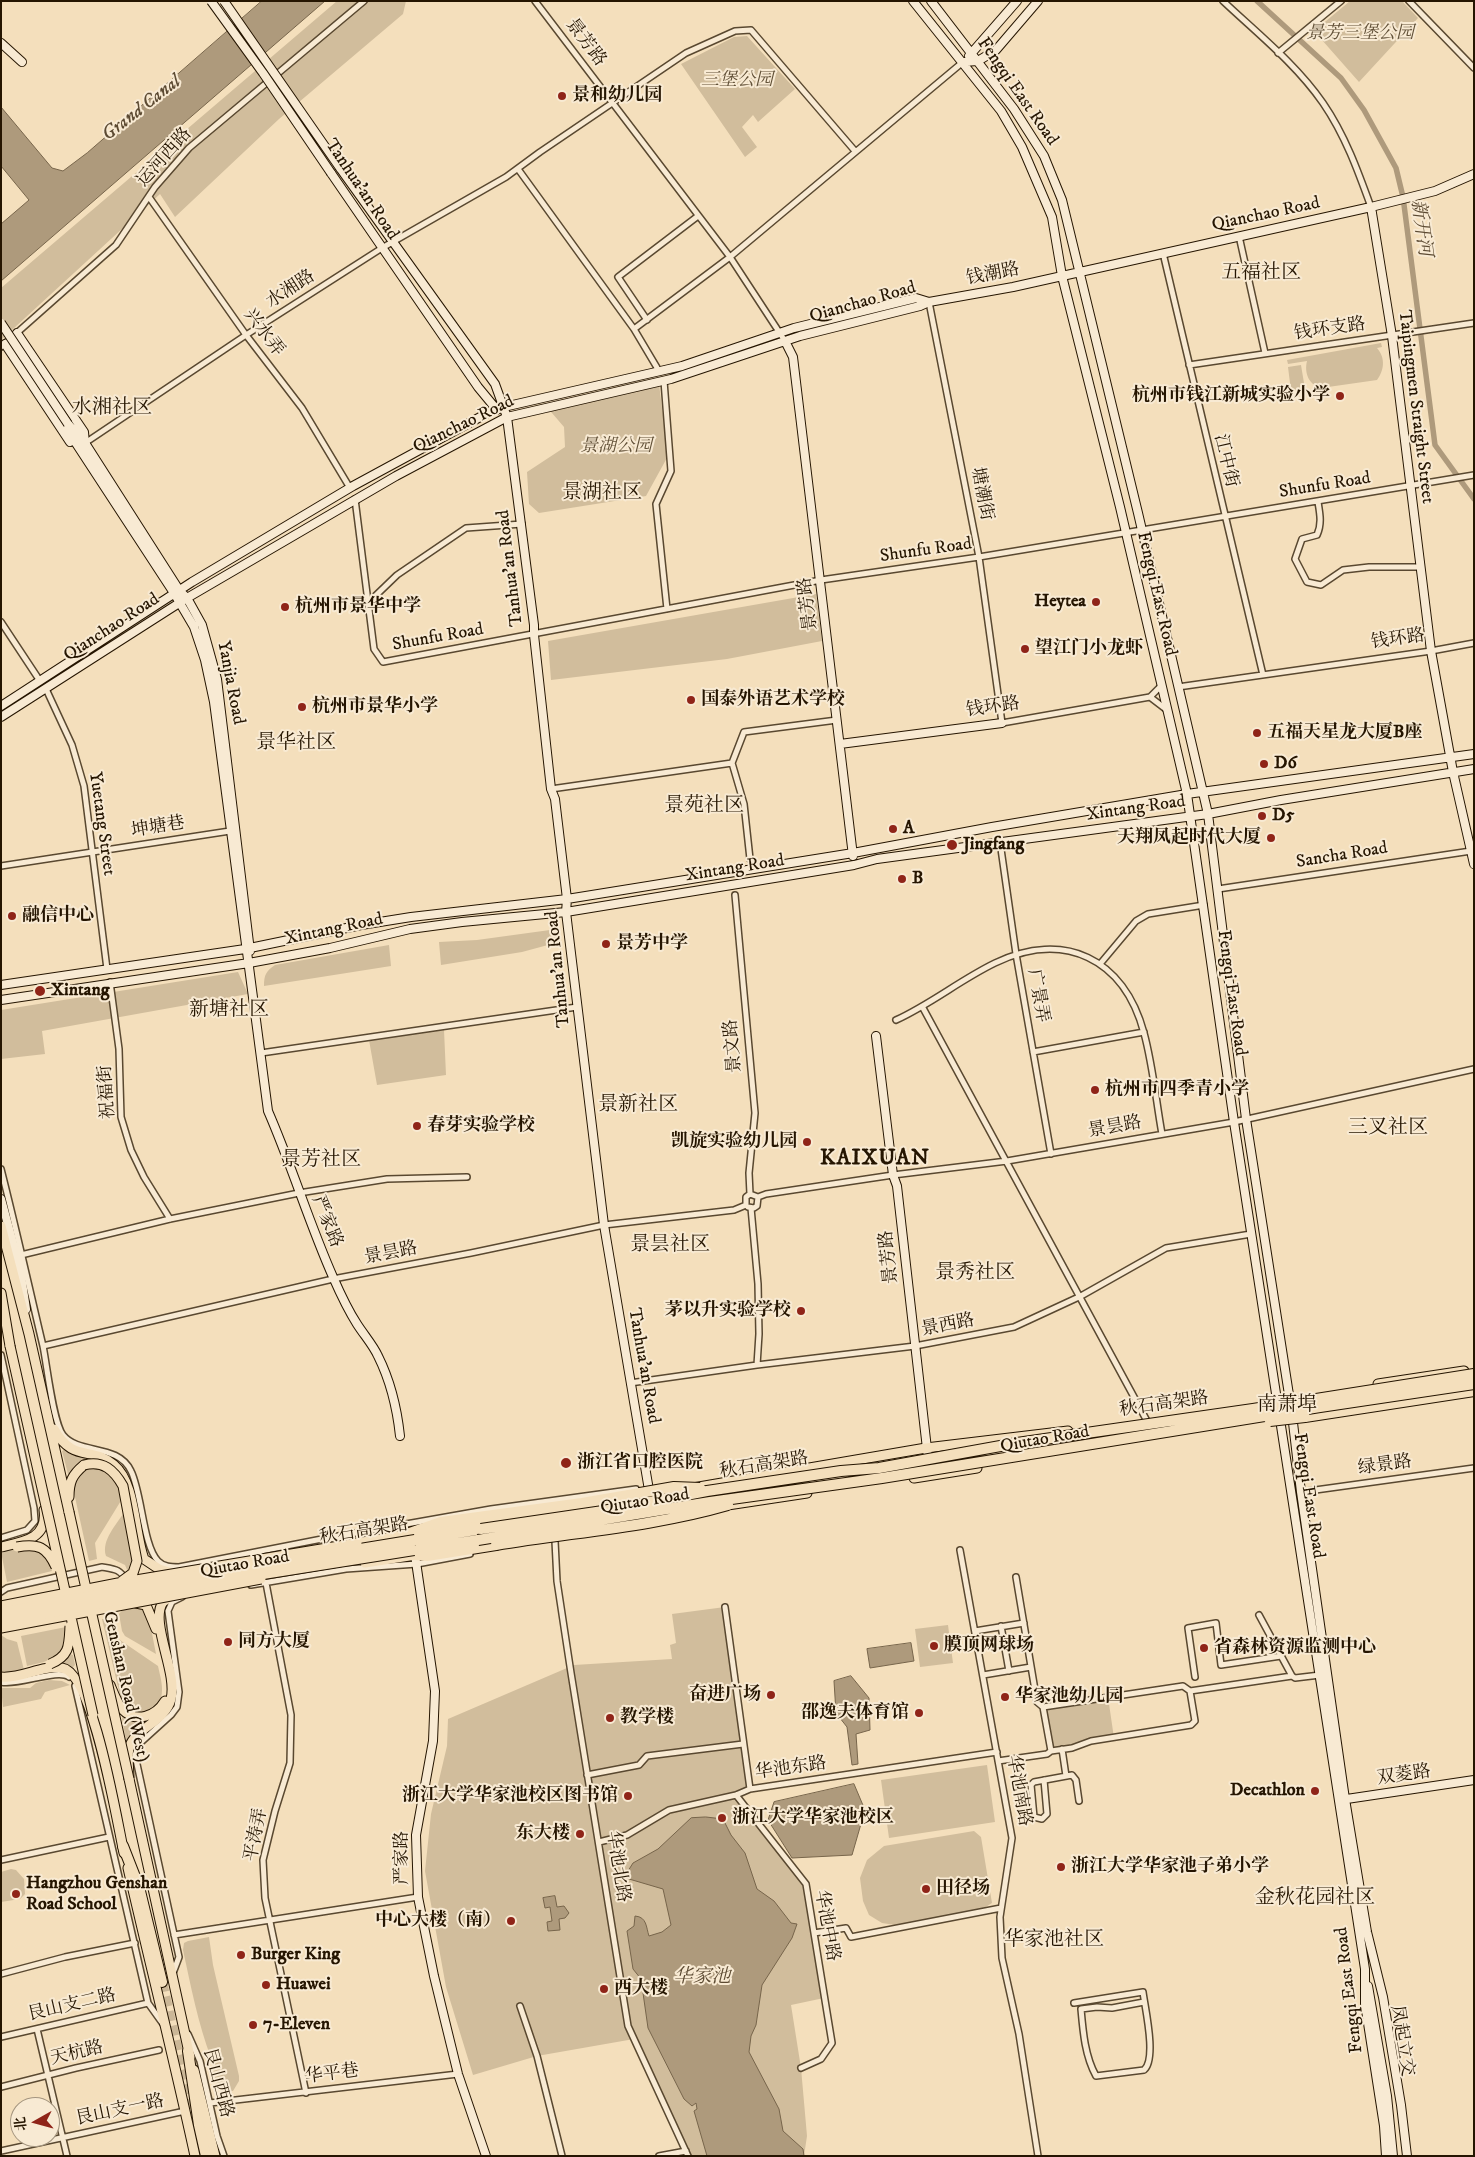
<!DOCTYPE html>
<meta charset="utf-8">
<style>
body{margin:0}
#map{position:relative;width:1475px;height:2157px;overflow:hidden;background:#f4dfbc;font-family:"IM FELL DW Pica","Noto Serif SC",serif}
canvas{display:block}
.frame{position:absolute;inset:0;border:2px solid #251501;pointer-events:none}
.north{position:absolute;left:10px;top:2097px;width:50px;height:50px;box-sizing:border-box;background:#f8ead3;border:1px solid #a4957f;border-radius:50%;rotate:263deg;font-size:14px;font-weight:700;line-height:20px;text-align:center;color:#251501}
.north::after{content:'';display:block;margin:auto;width:18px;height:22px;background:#8f2418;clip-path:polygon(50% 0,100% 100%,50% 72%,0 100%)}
</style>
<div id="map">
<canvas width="1475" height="2157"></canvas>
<div class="frame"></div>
<div class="north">北</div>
</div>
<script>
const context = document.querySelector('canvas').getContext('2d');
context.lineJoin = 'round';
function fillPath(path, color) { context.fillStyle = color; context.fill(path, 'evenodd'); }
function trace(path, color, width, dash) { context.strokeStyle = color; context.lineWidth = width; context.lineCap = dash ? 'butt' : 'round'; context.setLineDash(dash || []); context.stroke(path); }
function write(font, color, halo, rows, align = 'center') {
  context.font = font + ' "IM FELL DW Pica","Noto Serif SC",serif'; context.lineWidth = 4; context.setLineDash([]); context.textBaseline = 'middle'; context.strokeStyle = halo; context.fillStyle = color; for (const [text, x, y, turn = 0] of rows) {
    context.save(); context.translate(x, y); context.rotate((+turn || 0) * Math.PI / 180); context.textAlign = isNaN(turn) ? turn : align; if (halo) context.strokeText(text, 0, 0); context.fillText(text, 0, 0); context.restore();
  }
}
const green = new Path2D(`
 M337 1H406L403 14 279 119 175 217 160 194 1 340V288Z
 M1350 1H1402L1418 18 1359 82 1314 31Z
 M747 36 795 89 758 122 753 115 742 127 757 147 745 157 681 64 734 37Z
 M1381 343 1382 347 1377 348C1386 358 1384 371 1377 380L1321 388C1309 385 1304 373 1307 361L1288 364 1287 360Z
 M1301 365 1305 389 1291 391 1288 367Z
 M659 384 668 456 646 496 539 513 529 504 527 472 565 447 564 427 546 406Z
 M816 594 822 641 727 659 551 680 548 641Z
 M550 930 556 935 559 942 522 952 441 965 439 942 477 940Z
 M389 945 391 966 264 986C264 975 266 971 275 965Z
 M238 972 248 994 42 1031 45 1054 1 1059V1010Z
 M444 1030 446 1075 377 1085 369 1040Z
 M65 1449 78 1456 85 1458V1461L70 1475 68 1474 62 1451Z
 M91 1467C110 1468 118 1483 122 1499L95 1543 97 1559 89 1561 73 1488C74 1477 81 1471 91 1467Z
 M125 1511C129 1529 140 1555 128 1572L125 1565 106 1556C101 1540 117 1524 125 1511Z
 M21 1548C40 1550 46 1552 52 1571L7 1582 1 1552Z
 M141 1607 149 1618 156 1654 125 1636 122 1631 119 1614 124 1608Z
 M725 1607 750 1789 737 1795 806 1884 824 1998 791 2005 801 2068 807 2136 804 2156H659L686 2151 634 2039 537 2056 473 2075 446 1987 425 1871 431 1814 447 1746 448 1719 574 1665 672 1659 670 1645 676 1643 672 1614Z
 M110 1618 117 1638 158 1666C160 1676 164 1687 161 1698 157 1717 133 1714 122 1704L102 1619Z
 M948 1625 953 1663 920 1667 915 1629Z
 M66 1627C70 1656 51 1661 27 1666L21 1636Z
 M1 1635 7 1639 17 1642 24 1670 12 1673 1 1671Z
 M70 1654 73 1655 75 1665 72 1668 63 1662Z
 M49 1680 62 1681 70 1685 45 1692 41 1699 3 1707 1 1688H30L36 1683Z
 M1108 1697 1114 1738 1051 1751 1044 1707Z
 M124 1715 132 1720 146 1721V1724L130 1740 126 1741 122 1718Z
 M987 1765 995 1822 889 1838 881 1780Z
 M974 1831 981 1837 992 1903 984 1908 895 1925 882 1923 869 1915 863 1901 860 1878 867 1860 884 1846Z
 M11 1869 16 1870 24 1879 25 1894 20 1899 1 1902V1872Z
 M209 1937 213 1965 239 2076V2081L233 2091C228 2091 223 2093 219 2088 213 2081 214 2067 211 2058 198 2023 191 1987 183 1950L184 1943 188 1941Z`);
const water = new Path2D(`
 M262 1H325L1 281V224L29 200 1 166V107L52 168 63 171 87 153Z
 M911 1643 914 1661 870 1668 867 1649Z
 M851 1676 869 1698 870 1730 856 1734 858 1764 852 1765 847 1727 836 1713 834 1681Z
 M854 1784 865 1810 852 1855 792 1858 768 1820 774 1802Z
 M706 1817 723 1819 731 1835 745 1853 757 1889 774 1901 791 1923 797 1924 792 1938 762 1985 756 2025 751 2036 749 2052 779 2109 783 2131 803 2149 804 2156H707L694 2111 697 2109 696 2103 692 2106 684 2099 648 2028 641 1979 633 1969 627 1931 634 1926 635 1916C647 1917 646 1927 649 1936L662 1932 671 1925 663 1889 629 1879 628 1871 633 1863 658 1849 691 1818Z
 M555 1896 557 1907 564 1906 569 1913 565 1918 559 1919 560 1930 548 1931 547 1922 552 1921 550 1907 545 1908 543 1898Z`);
const canal = new Path2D(`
 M1257 1 1341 78 1364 110 1396 168 1403 197 1435 445 1474 499`);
const highwayTunnel = new Path2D(`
 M162 1982 196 2132`);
const street = new Path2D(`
 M535 1 730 257 785 341
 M1223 1C1257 33 1296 64 1323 103 1345 135 1358 171 1371 207
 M1409 1 1474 68
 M1278 53 1341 1
 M518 169 634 329 659 371
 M149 197 246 335 302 408 350 488
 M1239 236 1265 353
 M1163 253 1263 675
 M929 302 979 557 1002 723 1150 697 1161 686
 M647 320 618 277 698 216
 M634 329 730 257 963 62
 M1 347 116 245 155 187 189 148 364 1
 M1189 365 1474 323
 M664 381 671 471 656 504 667 609
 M85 443 246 335 382 248 506 177 540 152 686 53 735 31 751 30 855 151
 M355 499 374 649 383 662 821 580 979 557 1474 475
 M1318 502C1320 514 1322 524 1317 535L1302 539 1295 559 1307 582 1321 585 1343 570 1369 567H1420
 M369 602 397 575 466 528 522 524
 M1 622 40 681
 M1178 687 1431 651 1474 643
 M46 689 72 745 84 786 107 969
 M1150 697 1167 710
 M551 789 732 763
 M1000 842 1016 954 1051 1154
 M750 859 744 804 732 763 744 732 837 720
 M1 866 230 831
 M1218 889 1471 851
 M735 895 755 1113 749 1173 750 1194
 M1100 964 1136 921 1148 914 1204 905
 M110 982 119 1049 121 1117 131 1150 144 1177 170 1219
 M923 1008 1147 1421
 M896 1020C931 1004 960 980 995 963 1064 930 1124 958 1144 1033 1153 1066 1156 1101 1162 1134
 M1033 1052 1144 1032
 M261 1053 577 1007
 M1 1169C16 1228 29 1287 43 1346 47 1365 53 1422 63 1435 79 1455 118 1443 131 1471 142 1493 143 1546 158 1561 164 1567 171 1567 179 1567
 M758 1197 766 1194 893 1175 1007 1161 1234 1122 1474 1069
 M746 1205V1197L750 1194 758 1197
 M748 1207 754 1208 757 1206 758 1197
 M751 1208 758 1284 759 1334 757 1365
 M21 1255 170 1219 299 1193 387 1179 467 1177
 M43 1346 333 1279 471 1253 604 1225 734 1210 746 1205
 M1 1355 34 1508 35 1521 27 1530 1 1538
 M630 1383 757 1365 915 1346 1014 1327 1081 1296 1166 1248 1251 1234
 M1301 1492 1474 1468
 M327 1538 491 1509 636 1489
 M555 1541 557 1581 571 1673 628 2026 688 2156
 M960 1550 1012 1838 1000 1917 1002 1958 1019 2034 1038 2156
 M178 1570 179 1567 327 1538 349 1542
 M1016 1577 1037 1702 1043 1707 1051 1751 1072 1748 1091 1741 1191 1725 1195 1721 1190 1691
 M266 1583 291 1715 290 1763 275 1811 263 1860 265 1898 306 2093
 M251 1585 346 1569 417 1564 470 1554
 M1 1592 7 1588 102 1567C114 1569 121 1569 126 1581
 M725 1607 750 1789
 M1259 1615 1292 1676 1295 1678 1320 1675
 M1001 1626 1009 1671
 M975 1631 1024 1623
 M983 1675 1031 1667
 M1195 1677 1188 1628 1216 1623 1221 1665 1281 1656
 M1 1682C19 1686 58 1668 69 1677
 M75 1686 148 2003 163 2024
 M1043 1707 1183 1686 1190 1691 1292 1676
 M1062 1749 1066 1776
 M998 1761 1047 1754 1051 1751
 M587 1775 639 1765 647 1756 743 1744
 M1044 1780 1047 1814 1042 1819 1034 1817 1031 1785 1034 1782 1072 1775 1076 1780 1079 1801
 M736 1795 806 1884 832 2043 821 2059 801 2068
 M599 1842 627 1835 669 1810 736 1795 750 1789 997 1752
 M1 1860 109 1837
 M814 1933 846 1928 851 1937 1001 1908
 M174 1935 418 1897
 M173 1973 179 1957 135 1755 139 1744 171 1715 177 1707 179 1692 168 1611 172 1602 182 1597
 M1 1974 65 1957 135 1943
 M1074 2003 1143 1992C1145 2008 1157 2059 1144 2070L1096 2076C1085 2056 1083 2032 1081 2009L1097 2007 1112 2008 1144 2002
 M520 2006 537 2056 562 2156
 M37 2029 67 2156
 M188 2034 200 2061 217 2136 224 2156
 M1 2037 148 2003
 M1 2087 76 2068 159 2050
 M210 2103 458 2074
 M1 2151 185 2111
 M659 2156 686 2151`);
const secondary = new Path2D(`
 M913 1 1001 111 1022 147 1052 217 1062 276 1120 507 1187 794 1234 1122 1365 1969V2004L1384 2126 1386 2156
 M931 1 1014 109 1044 156 1062 200 1138 513 1208 814 1246 1119 1292 1414 1301 1492 1345 1799 1367 1932 1383 1997 1401 2105 1407 2156
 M1 43 22 62
 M969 56 1017 1
 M963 62 978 61 996 50 1038 1
 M340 168 495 384 507 417 534 625V635L551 789 555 799 567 899 566 912 604 1225 650 1496
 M331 173 478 387 497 410
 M1371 207 1392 336 1431 651 1453 772 1474 864
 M17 333 84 432 85 443
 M785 341 793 357 853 856
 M5 344 70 442
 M68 424 70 434 174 593 194 627 205 660 214 702 268 1111C292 1166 309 1223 333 1277 340 1293 348 1310 357 1324 364 1335 373 1345 378 1356 391 1382 397 1408 400 1436
 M68 424 85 443 179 590 187 598 202 625 217 679 250 951
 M1 706 192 582 353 486 495 409 682 366 794 328 916 298 929 302
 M1 717 187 598 396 476 507 417 671 379 800 336 920 306 929 302 1013 287 1371 207 1435 191 1474 174
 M840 744 1002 723
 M1 985 245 949 361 925 411 917 567 899 853 853 992 827 1187 794 1474 754
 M1 1000 249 963 330 948 410 929 462 922 566 912 854 865 877 859 1208 814 1281 800 1474 769
 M876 1036 893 1175 897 1186 930 1475
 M1 1199 20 1269 26 1309
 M415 1555 435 1691 433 1741 416 1835 418 1897 434 1976 458 2074 486 2156
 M1340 1800 1474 1780
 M1368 1986 1387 2096 1393 2156`);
const primary = new Path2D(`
 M1 1226 29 1334 69 1512
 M1 1293 10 1346
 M1378 1384 1464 1371
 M54 1429C74 1464 91 1445 114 1465 136 1483 134 1533 144 1559L159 1569 176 1574
 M914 1478 977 1468
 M693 1488 926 1448 1068 1431
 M69 1497C69 1482 72 1475 84 1465
 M721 1506 807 1493
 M424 1531 624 1500
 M357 1543 409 1534
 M1 1547C23 1542 48 1539 44 1510
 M365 1563 422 1554
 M172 1596 163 1602C149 1622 178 1672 171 1699 165 1722 135 1728 129 1748 127 1757 129 1769 129 1779L190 2057
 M136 1603 146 1605 156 1629
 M1 1677C22 1679 41 1665 62 1668 93 1672 117 1822 124 1853
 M110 1685C113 1692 117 1703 122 1709 136 1724 156 1716 165 1701
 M128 1868C150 1964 174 2059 195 2156
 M194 2070 215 2156`);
const highway = new Path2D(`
 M1305 1417 1474 1391
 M404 1535 441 1522 582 1503 640 1493
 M415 1540 481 1529
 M414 1550 478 1540
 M415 1555 427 1556 496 1545
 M123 1846 139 1887 162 1982
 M188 2051 199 2125 206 2156`);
const secondaryBridge = new Path2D(`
 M211 1 263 73 331 173
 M224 1 340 168
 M1 323 68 424`);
const primaryBridge = new Path2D(`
 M10 1346 93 1715
 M84 1465C103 1460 114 1470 123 1486L137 1561 133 1573 122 1581
 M69 1512 87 1593
 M17 1547C38 1543 47 1547 56 1567
 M1 1606 118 1583 357 1543
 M90 1606 129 1779
 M1 1628 261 1579
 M50 1664C70 1656 69 1645 70 1626`);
const highwayBridge = new Path2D(`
 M1270 1421 1305 1417
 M640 1493 674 1487 700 1488
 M481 1529 603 1511 707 1491 841 1471 879 1468 1017 1443 1253 1409 1474 1374
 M478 1540 710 1502 882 1478 1320 1407 1474 1384
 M496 1545C573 1532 652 1527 728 1505
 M1 1613 214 1573 415 1540
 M1 1622 116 1600 150 1592 414 1550`);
const markers = [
 [562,96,5,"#8f2418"],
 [1340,396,5,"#8f2418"],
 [1096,602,5,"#8f2418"],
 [285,607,5,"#8f2418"],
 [1025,649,5,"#8f2418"],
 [691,700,5,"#8f2418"],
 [302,707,5,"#8f2418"],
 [1257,733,5,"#8f2418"],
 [1264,764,5,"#8f2418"],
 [1262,816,5,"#8f2418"],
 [893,829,5,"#8f2418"],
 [1271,838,5,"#8f2418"],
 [952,845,6,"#8f2418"],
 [902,879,5,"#8f2418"],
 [12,916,5,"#8f2418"],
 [606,944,5,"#8f2418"],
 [40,991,6,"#8f2418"],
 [1095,1090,5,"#8f2418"],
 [417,1126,5,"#8f2418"],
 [807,1142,5,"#8f2418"],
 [801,1311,5,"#8f2418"],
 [566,1463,6,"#8f2418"],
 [228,1642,5,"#8f2418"],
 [934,1646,5,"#8f2418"],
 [1204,1648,5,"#8f2418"],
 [771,1695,5,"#8f2418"],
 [1005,1697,5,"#8f2418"],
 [919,1713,5,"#8f2418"],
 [610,1718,5,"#8f2418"],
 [1315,1791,5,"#8f2418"],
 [628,1796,5,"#8f2418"],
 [722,1818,5,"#8f2418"],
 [580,1834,5,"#8f2418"],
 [1061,1867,5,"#8f2418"],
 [926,1889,5,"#8f2418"],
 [16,1894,5,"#8f2418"],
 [511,1921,5,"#8f2418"],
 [241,1955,5,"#8f2418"],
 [266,1985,5,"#8f2418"],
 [604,1989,5,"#8f2418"],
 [253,2025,5,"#8f2418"]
];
const parkNames = [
 ["景芳三堡公园",1360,34],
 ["三堡公园",737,81],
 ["景湖公园",616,447]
];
const streetNames = [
 ["景芳路",585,43,53],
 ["Fengqi East Road",1017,92,55],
 ["运河西路",165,158,-48],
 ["Tanhua'an Road",361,190,56],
 ["Qianchao Road",1266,215,-12],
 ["钱潮路",993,275,-11],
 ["水湘路",291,290,-33],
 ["Qianchao Road",863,303,-16],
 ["钱环支路",1330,330,-8],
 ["兴水弄",263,333,53],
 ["Taipingmen Straight Street",1415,407,83],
 ["Qianchao Road",464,425,-26],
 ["江中街",1225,461,77],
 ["Shunfu Road",1325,486,-9],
 ["塘潮街",981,494,79],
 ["Shunfu Road",926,551,-8],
 ["Tanhua'an Road",511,568,-97],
 ["Fengqi East Road",1156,594,77],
 ["景芳路",809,604,-97],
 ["Qianchao Road",112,628,-33],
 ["Shunfu Road",438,638,-10],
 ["钱环路",1398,640,-8],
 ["Yanjia Road",230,683,79],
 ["钱环路",993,708,-8],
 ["Xintang Road",1136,809,-8],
 ["Yuetang Street",101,824,82],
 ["坤塘巷",158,828,-9],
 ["Sancha Road",1342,856,-9],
 ["Xintang Road",735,869,-9],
 ["Xintang Road",334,930,-12],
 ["Tanhua'an Road",559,969,-96],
 ["Fengqi East Road",1231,993,82],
 ["广景弄",1037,996,80],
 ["景文路",734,1046,-95],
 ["祝福街",108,1092,-94],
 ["景昙路",1115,1128,-10],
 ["严家路",326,1222,68],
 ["景昙路",391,1254,-11],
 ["景芳路",890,1257,-96],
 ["景西路",948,1326,-11],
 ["Tanhua'an Road",643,1366,80],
 ["秋石高架路",1164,1405,-8],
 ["Qiutao Road",1045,1440,-10],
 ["秋石高架路",764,1466,-9],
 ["绿景路",1385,1466,-8],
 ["Fengqi East Road",1308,1496,81],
 ["Qiutao Road",645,1502,-9],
 ["秋石高架路",364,1532,-9],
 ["Qiutao Road",245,1565,-10],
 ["Genshan Road (West)",125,1687,77],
 ["华池东路",791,1769,-8],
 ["双菱路",1404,1776,-8],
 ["华池南路",1018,1791,80],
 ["平涛弄",257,1835,-79],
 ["严家路",403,1858,-90],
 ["华池北路",617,1867,81],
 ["华池中路",826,1926,80],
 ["Fengqi East Road",1350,1990,-97],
 ["艮山支二路",72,2006,-13],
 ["凤起立交",1401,2041,81],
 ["天杭路",77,2054,-13],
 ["华平巷",332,2075,-7],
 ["艮山西路",217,2083,75],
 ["艮山支一路",120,2111,-12]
];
const poiNames = [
 ["景和幼儿园",572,96],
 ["杭州市钱江新城实验小学",1330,396,"right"],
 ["Heytea",1086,602,"right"],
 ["杭州市景华中学",295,607],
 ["望江门小龙虾",1035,649],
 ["国泰外语艺术学校",701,700],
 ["杭州市景华小学",312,707],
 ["五福天星龙大厦B座",1267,733],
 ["D6",1274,764],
 ["D5",1272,816],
 ["A",903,829],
 ["天翔凤起时代大厦",1261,838,"right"],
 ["Jingfang",963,845],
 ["B",912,879],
 ["融信中心",22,916],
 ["景芳中学",616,944],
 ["Xintang",51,991],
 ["杭州市四季青小学",1105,1090],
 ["春芽实验学校",427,1126],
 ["凯旋实验幼儿园",797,1142,"right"],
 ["茅以升实验学校",791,1311,"right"],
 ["浙江省口腔医院",577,1463],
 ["同方大厦",238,1642],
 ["膜顶网球场",944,1646],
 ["省森林资源监测中心",1214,1648],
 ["奋进广场",761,1695,"right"],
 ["华家池幼儿园",1015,1697],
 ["邵逸夫体育馆",909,1713,"right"],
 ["教学楼",620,1718],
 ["Decathlon",1305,1791,"right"],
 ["浙江大学华家池校区图书馆",618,1796,"right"],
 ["浙江大学华家池校区",732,1818],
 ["东大楼",570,1834,"right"],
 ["浙江大学华家池子弟小学",1071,1867],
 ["Hangzhou Genshan",26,1884],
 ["Road School",26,1905],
 ["田径场",936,1889],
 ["中心大楼（南）",501,1921,"right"],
 ["Burger King",251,1955],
 ["Huawei",276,1985],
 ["西大楼",614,1989],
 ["7-Eleven",263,2025]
];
const waterNames = [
 ["Grand Canal",142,109,-38],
 ["新开河",1420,228,82],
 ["华家池",702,1978]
];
const quarterNames = [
 ["五福社区",1261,274],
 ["水湘社区",112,409],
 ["景湖社区",602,494],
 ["景华社区",296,744],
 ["景苑社区",704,807],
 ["新塘社区",229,1011],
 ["景新社区",638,1106],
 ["三叉社区",1388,1129],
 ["景芳社区",321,1161],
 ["景昙社区",670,1246],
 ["景秀社区",975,1274],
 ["南萧埠",1287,1406],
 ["金秋花园社区",1315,1899],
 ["华家池社区",1054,1941]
];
const districtNames = [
 ["KAIXUAN",875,1159]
];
fillPath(green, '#d1bd9c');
fillPath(water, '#ae9a7c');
trace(water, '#77654b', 1);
trace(canal, '#ae9a7c', 5.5);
trace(highwayTunnel, '#cbb797', 10, [10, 5]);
trace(street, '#594830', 8);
trace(secondary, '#251501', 10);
trace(primary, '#251501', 11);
trace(highway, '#251501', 12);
trace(street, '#f8ead3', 5);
trace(secondary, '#f8ead3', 8);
trace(primary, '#f4dfbc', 9);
trace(highway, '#f4dfbc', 10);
trace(secondaryBridge, '#251501', 10, []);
trace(primaryBridge, '#251501', 11, []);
trace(highwayBridge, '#251501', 12, []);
trace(secondaryBridge, '#f8ead3', 8);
trace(primaryBridge, '#f4dfbc', 9);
trace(highwayBridge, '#f4dfbc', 10);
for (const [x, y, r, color] of markers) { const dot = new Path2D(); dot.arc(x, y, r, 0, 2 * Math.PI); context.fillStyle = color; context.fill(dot); trace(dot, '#f8ead3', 2); }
write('italic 18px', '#615037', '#f8ead3', parkNames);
write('18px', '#251501', '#f8ead3', streetNames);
write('bold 18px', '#251501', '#f8ead3', poiNames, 'left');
write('italic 19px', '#5c4a32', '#f8ead3', waterNames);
write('20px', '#251501', '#f8ead3', quarterNames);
context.letterSpacing = '1px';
write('bold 22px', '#251501', '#f8ead3', districtNames);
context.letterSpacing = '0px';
</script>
